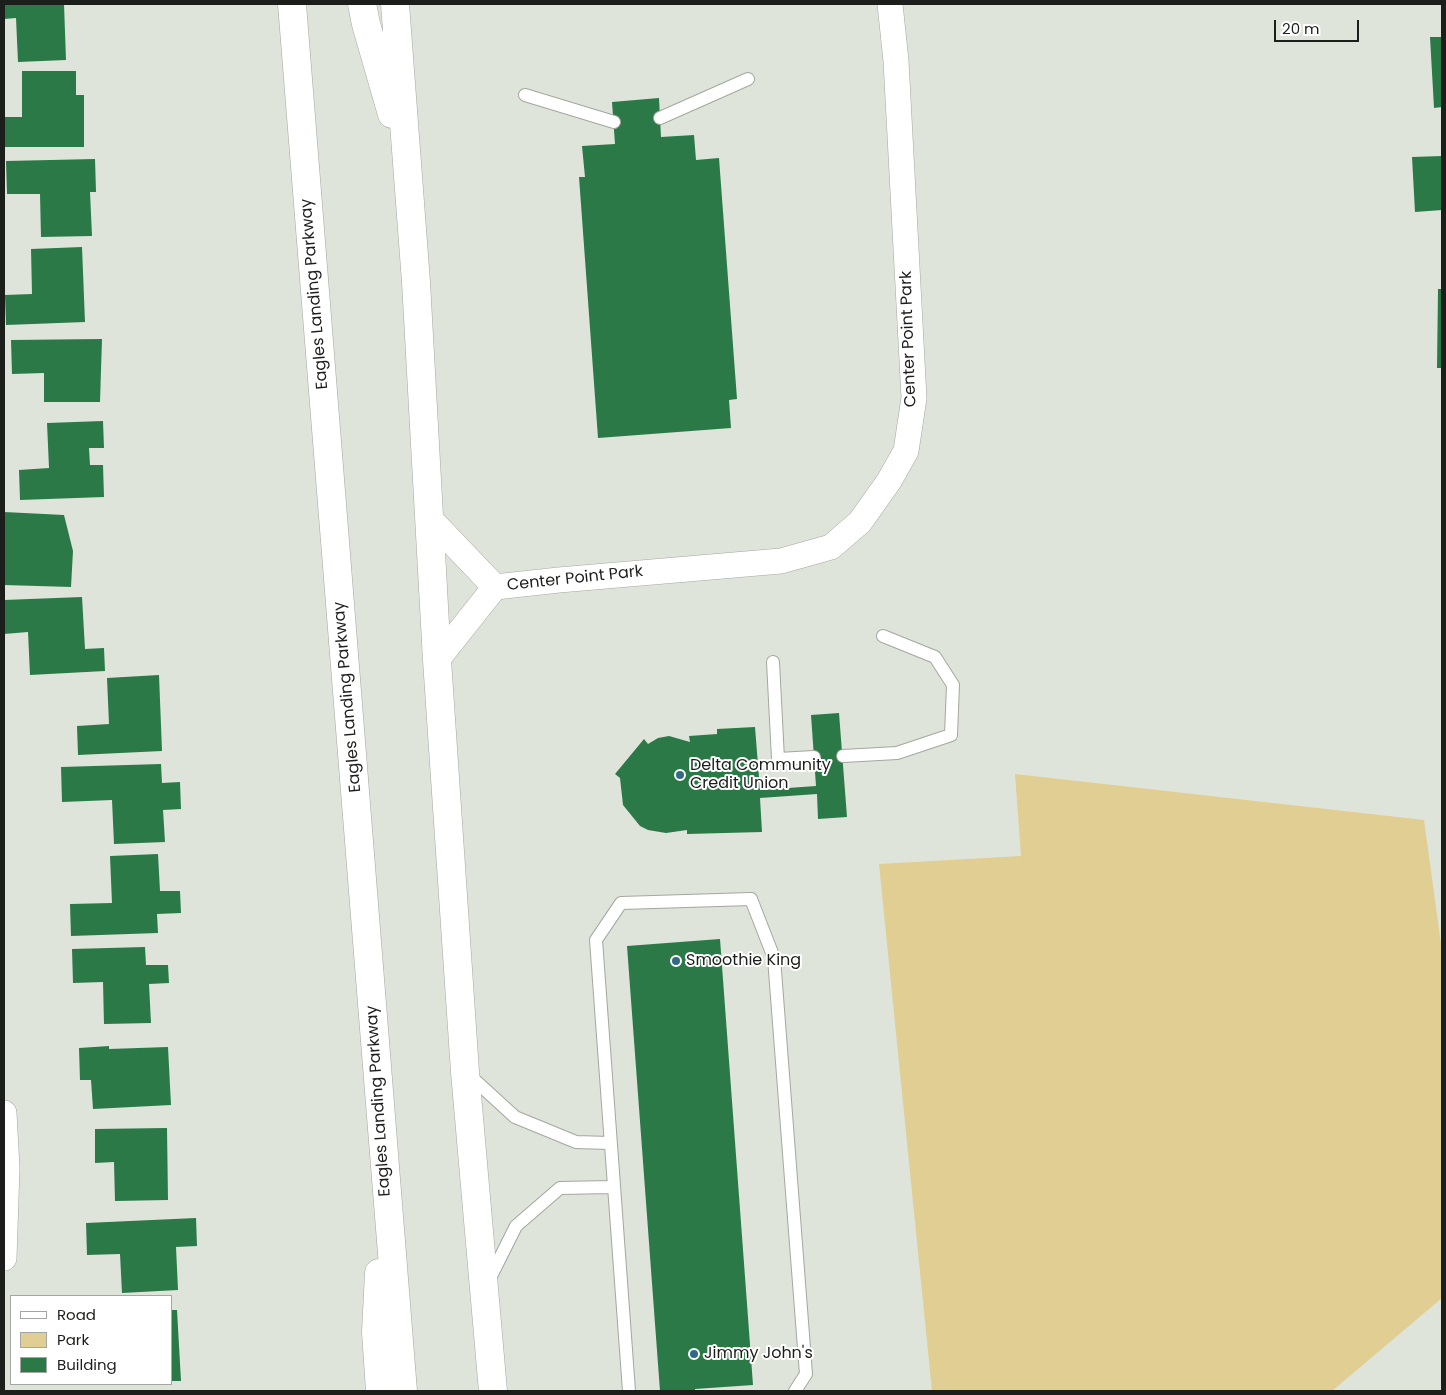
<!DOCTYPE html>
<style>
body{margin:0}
#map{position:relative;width:1446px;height:1395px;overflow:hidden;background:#dee4da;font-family:Poppins,sans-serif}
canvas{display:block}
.frame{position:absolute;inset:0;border:5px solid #1c1e1b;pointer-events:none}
.legend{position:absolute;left:10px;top:1295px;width:162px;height:90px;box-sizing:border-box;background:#fff;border:1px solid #a4a5a4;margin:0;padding:6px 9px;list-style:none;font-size:15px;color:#1c1e1b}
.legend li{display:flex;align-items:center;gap:10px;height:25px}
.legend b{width:25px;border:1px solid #a4a5a4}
.scale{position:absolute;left:1274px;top:20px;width:85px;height:22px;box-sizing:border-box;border:2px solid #1c1e1b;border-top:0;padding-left:6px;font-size:15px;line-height:18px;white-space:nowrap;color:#1c1e1b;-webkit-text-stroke:4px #fff;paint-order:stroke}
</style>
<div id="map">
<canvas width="1446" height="1395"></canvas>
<div class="frame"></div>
<ul class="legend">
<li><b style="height:6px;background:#fff"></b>Road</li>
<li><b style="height:14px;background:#e1ce93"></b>Park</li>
<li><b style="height:14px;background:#2b7947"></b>Building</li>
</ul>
<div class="scale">20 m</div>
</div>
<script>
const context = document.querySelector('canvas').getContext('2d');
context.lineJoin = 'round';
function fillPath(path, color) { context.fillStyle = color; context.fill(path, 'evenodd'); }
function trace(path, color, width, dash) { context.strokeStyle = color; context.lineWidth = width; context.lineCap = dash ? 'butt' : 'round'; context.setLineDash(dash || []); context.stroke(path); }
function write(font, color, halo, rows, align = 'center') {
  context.font = font + ' Poppins,sans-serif'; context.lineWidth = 4; context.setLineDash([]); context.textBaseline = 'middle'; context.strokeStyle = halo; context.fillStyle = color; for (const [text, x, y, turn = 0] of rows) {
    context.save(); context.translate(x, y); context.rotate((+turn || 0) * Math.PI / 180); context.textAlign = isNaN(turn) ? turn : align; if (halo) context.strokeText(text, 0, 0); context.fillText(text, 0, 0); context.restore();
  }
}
const green = new Path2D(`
 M1015 774 1424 820 1442 951V1298L1332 1391H932L879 864 1021 856Z`);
const building = new Path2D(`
 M4 4H64L66 60 18 62 16 18 4 19Z
 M1430 37H1442V107L1434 108Z
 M22 71H76V95H84V147H4V117H22Z
 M659 98 661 137 694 135 696 160 719 158 737 399 729 400 731 428 598 438 579 177H585L582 146 615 144 612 102Z
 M1442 156V210L1415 212 1412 157Z
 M95 159 96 192H90L92 236 41 237 40 194H7L6 161Z
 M82 247 85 322 6 325 5 295 32 294 31 249Z
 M1438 289H1442V368H1437Z
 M102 339 100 402H44V373L12 374 11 340Z
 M103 421 104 448H89L90 465H103L104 497 20 500 19 470 49 468 47 423Z
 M4 512 64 515 73 551 71 587 4 585Z
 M82 597 85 649 104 648 105 671 30 675 28 632 4 634V600Z
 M159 675 162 751 78 755 77 726 109 724 107 678Z
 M839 713 847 817 818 819 817 794 760 798 762 832 687 834V830L666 833 648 830 640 826 623 805 620 778 615 774 644 739 648 744 658 738 669 736 690 742 689 736 717 734V729L755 727 760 790 816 786 811 715Z
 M161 764 162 783 180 782 181 809 163 810 165 842 114 844 112 800 62 802 61 767Z
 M158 854 160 891H180L181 913 157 914 158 933 71 936 70 904 112 903 110 856Z
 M720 939 753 1385 695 1389V1391H660L627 946Z
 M145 947 146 965H168L169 983 149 984 151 1023 104 1024 103 982 73 983 72 949Z
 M109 1046V1049L168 1047 171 1105 93 1109 91 1080H80L79 1048Z
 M167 1128 168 1200 115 1201 114 1162 95 1163V1129Z
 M196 1218 197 1246 176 1247 178 1290 122 1293 120 1254 87 1255 86 1223Z
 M171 1310H177L181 1381H171Z`);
const lane = new Path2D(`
 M525 95 614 122
 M660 118 748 79
 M773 662 778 759 814 757
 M843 756 897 753 951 735 953 685 935 657 883 636
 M468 1074 515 1117 576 1142 609 1143
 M488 1282 516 1226 560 1188 612 1187
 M629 1391 596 940 621 903 751 899 774 958 806 1374 795 1391`);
const street = new Path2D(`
 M431 520 495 587
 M437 660 495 587 559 580 781 561 831 547 860 522 889 481 906 451 914 398 896 61 890 4
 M4 1113 7 1168 4 1258`);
const secondary = new Path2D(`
 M292 4 403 1391
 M362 4 366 24 392 114
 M395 4 416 282 437 660 465 1072 493 1391
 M379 1273 376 1332 380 1391`);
const markers = [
 [680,775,5,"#336984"],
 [676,961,5,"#336984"],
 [694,1354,5,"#336984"]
];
const streetNames = [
 ["Eagles Landing Parkway",315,294,-95],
 ["Center Point Park",909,339,-92],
 ["Center Point Park",575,579,-6],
 ["Eagles Landing Parkway",348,697,-95],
 ["Eagles Landing Parkway",379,1101,-94]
];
const poiNames = [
 ["Delta Community",690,766],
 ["Credit Union",690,784],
 ["Smoothie King",686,961],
 ["Jimmy John's",704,1354]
];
fillPath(green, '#e1ce93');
fillPath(building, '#2b7947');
trace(lane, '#a2a89e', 14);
trace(street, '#a2a89e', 26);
trace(secondary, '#a2a89e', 29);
trace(lane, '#fff', 12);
trace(street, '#fff', 25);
trace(secondary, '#fff', 28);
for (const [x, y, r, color] of markers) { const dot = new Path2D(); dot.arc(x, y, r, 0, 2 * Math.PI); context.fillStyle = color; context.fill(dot); trace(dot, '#fff', 2); }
write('16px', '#1c1e1b', '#fff', streetNames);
write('16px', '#1c1e1b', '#fff', poiNames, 'left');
</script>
